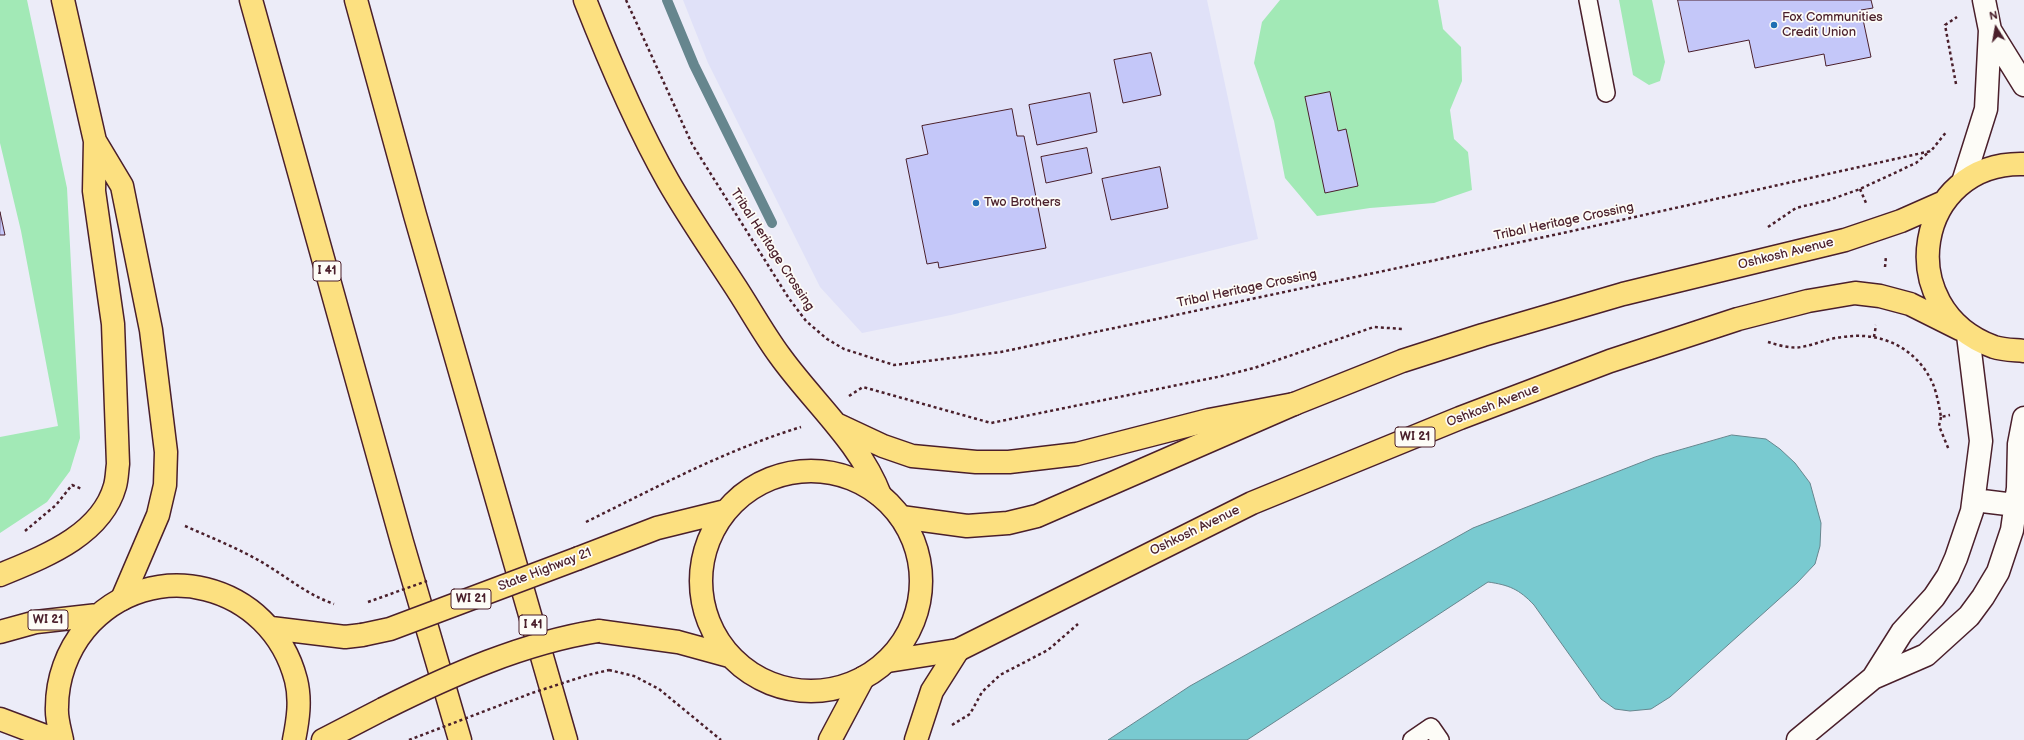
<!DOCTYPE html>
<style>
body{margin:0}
#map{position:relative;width:2024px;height:740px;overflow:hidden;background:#ececf8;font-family:"Balsamiq Sans",sans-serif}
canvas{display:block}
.north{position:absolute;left:1976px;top:8px;width:40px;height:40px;-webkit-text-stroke:3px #fdfcf7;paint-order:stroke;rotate:349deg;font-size:11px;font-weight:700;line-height:16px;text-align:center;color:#4a1f2b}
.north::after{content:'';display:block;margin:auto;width:14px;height:18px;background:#4a1f2b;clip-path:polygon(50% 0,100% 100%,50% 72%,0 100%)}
</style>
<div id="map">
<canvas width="2024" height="740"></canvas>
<div class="north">N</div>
</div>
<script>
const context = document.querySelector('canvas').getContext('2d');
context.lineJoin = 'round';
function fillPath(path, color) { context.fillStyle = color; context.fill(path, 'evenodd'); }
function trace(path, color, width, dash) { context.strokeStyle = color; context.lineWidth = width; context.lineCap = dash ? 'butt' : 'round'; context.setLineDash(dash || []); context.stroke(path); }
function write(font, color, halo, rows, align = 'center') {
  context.font = font + ' "Balsamiq Sans",sans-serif'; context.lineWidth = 3.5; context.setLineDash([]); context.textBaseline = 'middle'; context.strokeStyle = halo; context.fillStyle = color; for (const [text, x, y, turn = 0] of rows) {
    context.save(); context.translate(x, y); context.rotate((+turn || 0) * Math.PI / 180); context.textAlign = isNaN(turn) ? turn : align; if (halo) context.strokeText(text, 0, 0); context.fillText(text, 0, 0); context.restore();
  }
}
const built = new Path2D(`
 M683 0H1207L1258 239 951 315 862 333 820 287 708 63Z`);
const green = new Path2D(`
 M0 0H27L67 188 80 438 70 471 47 502 0 533V437L58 426 21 231 0 143Z
 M1280 0H1438L1443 29 1461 47 1462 81 1450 110 1454 139 1468 152 1472 190 1434 203 1370 208 1317 216 1285 178 1274 121 1254 63 1262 22Z
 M1619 0H1652L1665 62 1660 81 1649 85 1633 75Z`);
const water = new Path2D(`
 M1732 435 1766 439 1780 449 1795 463 1810 483 1821 523 1820 546 1815 564 1797 583 1670 697 1651 709 1630 711 1615 709 1601 699 1534 605C1519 589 1509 585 1488 582L1247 740H1108L1190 686 1473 528 1655 457Z`);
const stream = new Path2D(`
 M667 0 694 65 772 223`);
const building = new Path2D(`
 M1678 0H1871L1873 8 1861 10 1871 57 1826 66 1824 54 1755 68 1749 40 1689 52Z
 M1151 53 1161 95 1123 103 1114 60Z
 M1330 92 1338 131 1346 129 1358 186 1325 193 1305 97Z
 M1090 93 1097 132 1037 145 1029 105Z
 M1012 109 1017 136H1024L1046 248 939 268 938 262 927 264 906 159 928 154 922 126Z
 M1087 148 1092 173 1046 183 1041 157Z
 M1160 167 1168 208 1111 220 1102 179Z
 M0 212 5 235H0Z`);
const path = new Path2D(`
 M626 0 692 144 788 297 806 321 827 339 844 349 894 365 1001 352 1563 233 1931 151 1947 131
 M1956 84 1945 25 1957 17
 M1860 189 1866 203
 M1768 227 1796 208 1829 200 1860 189 1916 163 1930 151
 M1885 267 1886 256
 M1874 337 1876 325
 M1768 342C1778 345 1791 349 1801 347 1815 345 1828 338 1843 337 1881 331 1917 348 1933 384 1937 394 1939 406 1941 417L1950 415
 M849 396 863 387 991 423 1222 376 1254 368 1374 327 1403 329
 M1941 417 1939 426 1949 450
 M586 522C657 487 726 450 801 427
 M185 526C212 538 240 549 265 564 288 578 308 595 334 604
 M25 531 56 505 72 485 82 489
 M609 670 634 676 659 689 721 740
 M952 725 970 714 982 692 1000 675 1048 650 1078 624`);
const service = new Path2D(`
 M1588 0 1606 93
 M1412 740 1431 727 1440 740`);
const minor = new Path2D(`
 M1990 30 2024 85
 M1963 182 1986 109 1990 30 1984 0
 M1974 500 2024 506
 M1873 678 1902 632 1934 597 1948 576 1956 558 1972 511 1981 441 1968 335
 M1798 740 1873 678 1926 655 1969 616 1983 597 1998 572 2012 530 2018 488 2019 444 2024 418`);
const primary = new Path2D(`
 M2024 164C1915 161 1890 309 1994 347 2003 350 2015 350 2024 351
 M901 517 967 526 1008 523 1037 516 1294 404 1402 361 1483 335 1623 294 1845 240 1901 221 1944 202
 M888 661 958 650 1252 503 1460 418 1610 361 1738 319 1808 301 1855 293 1880 296 1910 304 1960 329`);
const trunk = new Path2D(`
 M701 581a110 110 0 1 1 220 0a110 110 0 1 1-220 0Z
 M579 558 657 528 726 511
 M271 628 345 637 362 635
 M598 631 678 642 729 656
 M0 632 36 622 98 615
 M0 719 56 740
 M62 740C60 730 56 718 57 707 57 679 67 651 85 629 151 552 271 583 296 680 301 700 298 720 294 740
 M323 740 383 709`);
const motorway = new Path2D(`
 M251 0 402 542 460 740
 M356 0 415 215 566 740
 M585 0C609 61 635 123 668 181 688 216 711 249 733 283 749 307 763 333 780 356 813 402 860 442 880 495
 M95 141 122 186 151 330 166 452 165 485 158 515 122 599
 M836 424 883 446 912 456 976 462H1009L1077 454 1209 420 1294 404
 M0 575C43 557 101 536 115 486 117 479 117 471 118 464L113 324 94 191 95 141 63 0
 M830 740 863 678
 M916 740 932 691 958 650`);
const pathBridge = new Path2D(`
 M368 602 427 581
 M409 740 532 693 588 675 609 670`);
const trunkBridge = new Path2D(`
 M362 635 390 629 579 558
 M383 709C451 675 523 643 598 631`);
const markers = [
 [1774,25,4,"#1f6fb2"],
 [976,203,4,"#1f6fb2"]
];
const shields = [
 [327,271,28],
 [1415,437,40],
 [471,599,40],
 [48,620,40],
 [533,625,28]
];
const shieldNames = [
 ["I 41",327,271],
 ["WI 21",1415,437],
 ["WI 21",471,599],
 ["WI 21",48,620],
 ["I 41",533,625]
];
const poiNames = [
 ["Fox Communities",1782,18],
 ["Credit Union",1782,33],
 ["Two Brothers",984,203]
];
const streetNames = [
 ["Tribal Heritage Crossing",1564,222,-12],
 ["Tribal Heritage Crossing",772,250,57],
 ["Oshkosh Avenue",1786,254,-14],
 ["Tribal Heritage Crossing",1247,289,-12],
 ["Oshkosh Avenue",1493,406,-21],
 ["Oshkosh Avenue",1195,531,-26],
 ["State Highway 21",545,570,-21]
];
fillPath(built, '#e0e1f8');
fillPath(green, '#a2e9b6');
fillPath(water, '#79cad0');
trace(water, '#66868e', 1);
trace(stream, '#66868e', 10);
fillPath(building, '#c4c7f9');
trace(building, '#4a1f2b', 1);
trace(service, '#4a1f2b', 20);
trace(minor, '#4a1f2b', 25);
trace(primary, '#4a1f2b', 25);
trace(trunk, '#4a1f2b', 25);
trace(motorway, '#4a1f2b', 25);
trace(path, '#4a1f2b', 2.5, [3, 3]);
trace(service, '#fdfcf7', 17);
trace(minor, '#fdfcf7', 22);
trace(primary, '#fce080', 22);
trace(trunk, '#fce080', 22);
trace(motorway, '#fce080', 22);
trace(trunkBridge, '#4a1f2b', 25, []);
trace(pathBridge, '#4a1f2b', 2.5, [3, 3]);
trace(trunkBridge, '#fce080', 22);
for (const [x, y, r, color] of markers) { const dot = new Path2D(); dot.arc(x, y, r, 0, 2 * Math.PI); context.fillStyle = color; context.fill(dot); trace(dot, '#fdfcf7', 1.5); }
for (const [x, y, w] of shields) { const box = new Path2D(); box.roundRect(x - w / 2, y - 10, w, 20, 3); context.fillStyle = '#fdfcf7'; context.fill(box); trace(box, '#4a1f2b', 1); }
write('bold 12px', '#4a1f2b', null, shieldNames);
write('13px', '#4a1f2b', '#fdfcf7', poiNames, 'left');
write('13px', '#4a1f2b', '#fdfcf7', streetNames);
</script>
